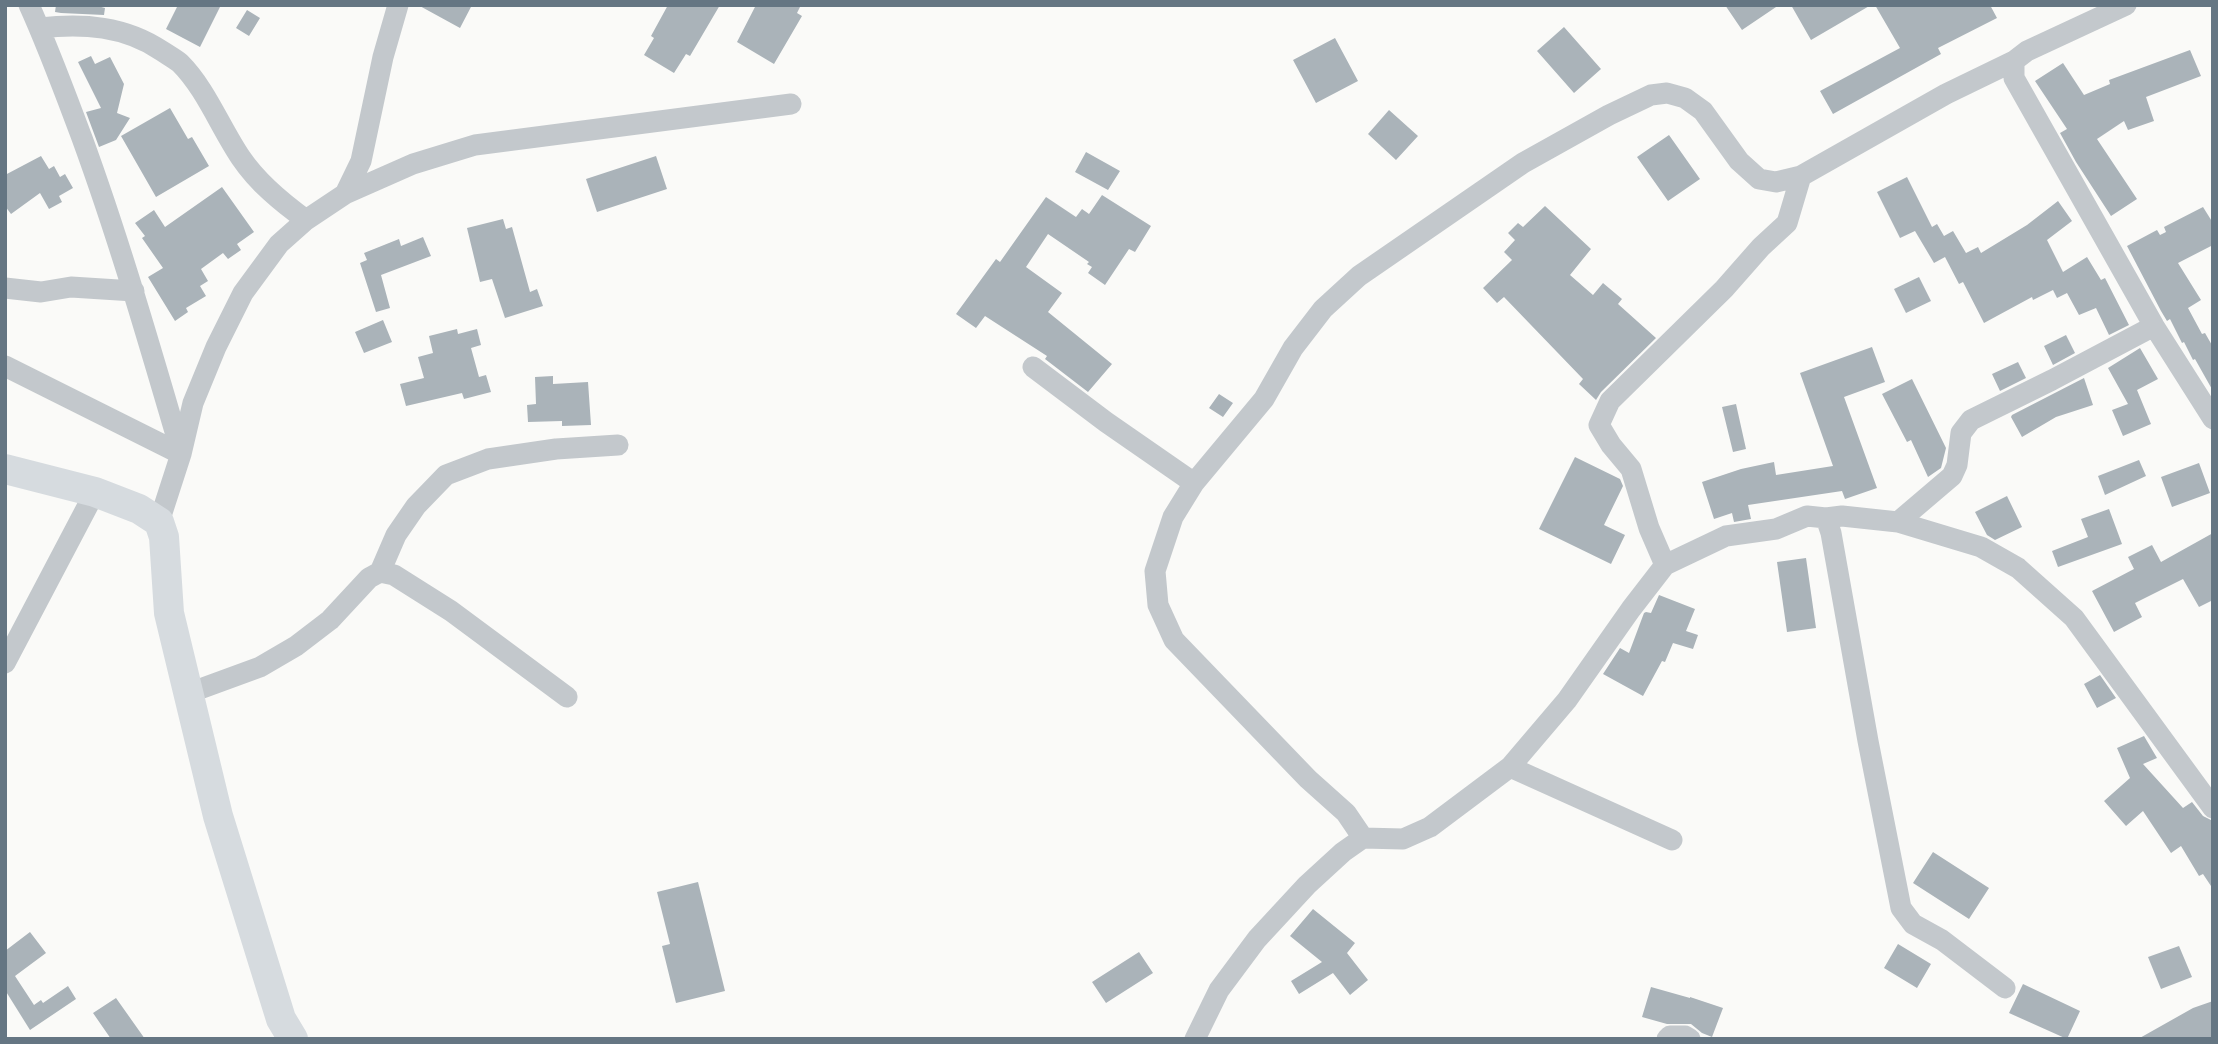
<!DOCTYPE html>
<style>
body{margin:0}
#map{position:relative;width:2218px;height:1044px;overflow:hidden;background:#fafaf8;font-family:"IBM Plex Sans",sans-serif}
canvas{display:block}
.frame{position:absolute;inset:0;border:7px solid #657683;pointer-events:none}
</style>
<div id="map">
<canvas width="2218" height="1044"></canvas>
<div class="frame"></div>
</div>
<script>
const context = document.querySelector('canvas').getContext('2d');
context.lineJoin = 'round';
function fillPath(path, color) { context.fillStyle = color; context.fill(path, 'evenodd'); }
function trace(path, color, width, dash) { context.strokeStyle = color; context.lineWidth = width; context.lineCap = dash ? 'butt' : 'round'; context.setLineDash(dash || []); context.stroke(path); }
const building = new Path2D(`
 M56 5H94L105 8 104 15 61 13 55 12Z
 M178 5H221L200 47 166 29Z
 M418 5H472L460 28Z
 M668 5H720L690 56 686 54 674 73 644 55 654 38 651 36Z
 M756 5H801L797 13 802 16 774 64 737 42Z
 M1725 5H1779L1742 30Z
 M1791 5H1871L1811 40Z
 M1875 5H1990L1997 18 1938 48 1941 54 1833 114 1820 91 1900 48Z
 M247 10 260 18 249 36 236 28Z
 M1564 27 1601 69 1574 93 1537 51Z
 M1335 38 1358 81 1316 103 1293 60Z
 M2190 50 2201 76 2146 97 2154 121 2128 130 2124 121 2097 139 2137 199 2111 216 2076 162 2060 133 2067 129 2035 81 2063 63 2084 95 2110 84 2109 80Z
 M91 56 95 64 110 57 124 84 117 113 130 118 116 140 99 147 86 112 101 108 78 62Z
 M170 108 188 139 192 137 209 166 156 197 121 136Z
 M1389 110 1418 136 1396 160 1368 134Z
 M1669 135 1700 179 1668 201 1637 157Z
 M1086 152 1120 171 1108 190 1075 172Z
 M41 156 49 169 54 166 60 177 65 174 73 188 59 196 62 202 49 209 40 193 11 214 5 206V175Z
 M656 156 667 189 597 212 586 179Z
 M1907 177 1932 227 1937 224 1944 236 1953 231 1966 253 1978 247 1981 253 2027 225 2058 201 2072 221 2047 240 2063 272 2087 257 2101 280 2105 278 2129 325 2109 335 2096 308 2079 315 2067 293 2057 298 2053 290 2033 300 2032 297 1984 323 1963 282 1959 284 1945 257 1934 263 1915 231 1900 238 1877 192Z
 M222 187 254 232 237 244 241 250 228 259 223 253 201 269 208 281 200 286 206 296 186 308 188 312 175 321 148 277 163 268 142 238 145 236 135 223 154 210 165 227Z
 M1102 195 1151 226 1135 252 1129 249 1105 285 1088 273 1092 267 1087 264 1089 262 1048 234 1026 267 1062 293 1048 312 1112 364 1088 392 1045 359 1047 356 985 316 976 328 956 314 996 259 1000 262 1046 197 1076 217 1082 209 1089 214Z
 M1545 206 1591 249 1570 275 1593 295 1603 283 1622 299 1618 304 1656 338 1601 392 1596 400 1579 384 1583 379 1504 297 1497 303 1483 288 1512 260 1504 252 1515 240 1508 233 1518 223 1523 227Z
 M2203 207 2213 223V245L2178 263 2201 300 2188 308 2202 334 2205 333 2213 347V391L2195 359 2193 360 2184 342 2182 343 2170 319 2167 321 2161 311 2127 246 2157 230 2160 235 2166 232 2164 227Z
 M503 219 506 229 512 227 530 292 537 289 543 306 505 318 492 279 480 282 467 228Z
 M423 237 431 256 381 275 390 308 376 312 360 263 367 260 364 253 399 239 401 246Z
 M1919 277 1931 301 1906 313 1894 289Z
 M383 320 392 342 364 353 355 332Z
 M457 329 458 334 477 329 481 345 471 348 479 377 486 375 491 392 464 399 462 393 406 406 400 384 424 378 418 357 433 353 429 336Z
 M2066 335 2075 353 2053 365 2044 346Z
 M1872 347 1885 382 1844 397 1877 488 1845 499 1842 491 1748 505 1751 519 1734 522 1732 513 1714 519 1702 482 1741 469 1774 462 1776 475 1833 466 1800 373Z
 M2140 348 2158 379 2137 390 2151 424 2123 436 2112 410 2128 404 2108 368Z
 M2018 362 2026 378 2000 391 1992 374Z
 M553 376V384L588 382 591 425 562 426V421L528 422 527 405 536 404 535 377Z
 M2084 378 2093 405 2056 417 2022 437 2011 417 2012 415Z
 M1912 379 1946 448 1941 468 1928 477 1911 440 1907 442 1882 394Z
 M1219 394 1233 403 1223 417 1209 408Z
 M1736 404 1746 449 1733 452 1722 407Z
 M1575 457 1620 479 1623 486 1604 525 1625 535 1611 564 1539 529Z
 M2139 460 2146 476 2105 495 2098 476Z
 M2199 463 2210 493 2172 507 2161 477Z
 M2007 496 2022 527 1995 540 1987 535 1975 512Z
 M2109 509 2122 544 2058 567 2052 551 2088 537 2081 519Z
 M2213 533V600L2199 607 2183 579 2135 603 2142 617 2114 632 2092 591 2134 569 2128 557 2152 545 2161 562Z
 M1806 558 1816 628 1787 632 1777 562Z
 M1659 595 1695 609 1686 631 1698 635 1693 649 1673 643 1665 662 1662 661 1643 696 1603 674 1620 648 1629 653 1644 613 1646 612 1651 613Z
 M2100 675 2116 698 2097 708 2084 684Z
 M2144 736 2157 758 2143 764 2183 808 2192 802 2203 816 2213 821V889L2203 874 2199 876 2181 846 2171 853 2143 811 2126 826 2104 801 2130 778 2117 748Z
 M1933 852 1989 888 1969 919 1913 883Z
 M698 882 725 991 676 1003 662 946 670 944 657 892Z
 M1313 909 1355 943 1347 953 1368 980 1350 995 1333 973 1299 994 1291 981 1322 962 1290 936Z
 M30 932 46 953 15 976 34 1005 41 1000 43 1003 68 986 76 999 30 1030 5 990V951Z
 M1898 944 1931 964 1917 988 1884 968Z
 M2179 946 2192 977 2161 989 2148 957Z
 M1139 952 1153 973 1106 1003 1092 982Z
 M2023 984 2080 1011 2067 1039 2009 1013Z
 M1651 987 1690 998V997L1723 1008 1712 1037 1702 1033 1691 1024H1667L1642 1017Z
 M116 998 145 1039H111L93 1013Z
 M2213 1001V1039H2138L2193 1008Z`);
const street = new Path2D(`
 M29 5C49 49 65 93 82 138 120 242 150 347 181 452
 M40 28C83 23 125 26 162 51 168 55 175 59 180 63 206 89 220 127 241 158 258 183 281 202 306 220
 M2014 61V78L2154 326 2213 419
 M345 194 361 161 383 57 398 5
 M5 288 41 292 71 287 134 291
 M5 366 181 454
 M1033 367 1106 422 1194 483
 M1826 518 1831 533 1868 741 1901 908 1913 924 1942 940 2005 988
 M159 522 181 454 193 403 216 347 243 293 279 244 306 220 345 194 413 164 475 145 791 104
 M1898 522 1952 476 1957 465 1961 433 1971 420 2052 380 2154 326
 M1665 565 1649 528 1631 469 1611 445 1599 425 1610 401 1724 289 1761 247 1787 223 1801 176
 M380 572 394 575 451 611 567 697
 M5 663 95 492
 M189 693 260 667 296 646 330 620 369 578 380 572 396 535 416 506 446 475 488 459 556 449 618 445
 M1510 767 1672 840
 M1363 838 1346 813 1308 779 1174 640 1158 605 1155 571 1173 517 1194 483 1264 399 1293 348 1323 309 1359 276 1523 163 1609 115 1651 95 1667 93 1685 98 1703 111 1739 161 1759 179 1776 182 1801 176 1946 94 2014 61 2027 51 2126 5
 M1195 1039 1219 990 1257 939 1307 885 1343 852 1363 838 1403 839 1430 827 1510 767 1567 700 1631 609 1665 565 1726 536 1776 529 1807 516 1826 518 1842 516 1898 522 1981 547 2018 568 2074 618 2213 808
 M1667 1039 1670 1036H1685L1690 1039`);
const secondary = new Path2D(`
 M5 469 95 492 139 509 159 522 164 537 169 613 218 816 281 1019 293 1039`);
fillPath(building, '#aab3b9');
trace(street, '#c3c8cc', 21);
trace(secondary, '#d6dbdf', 30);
</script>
